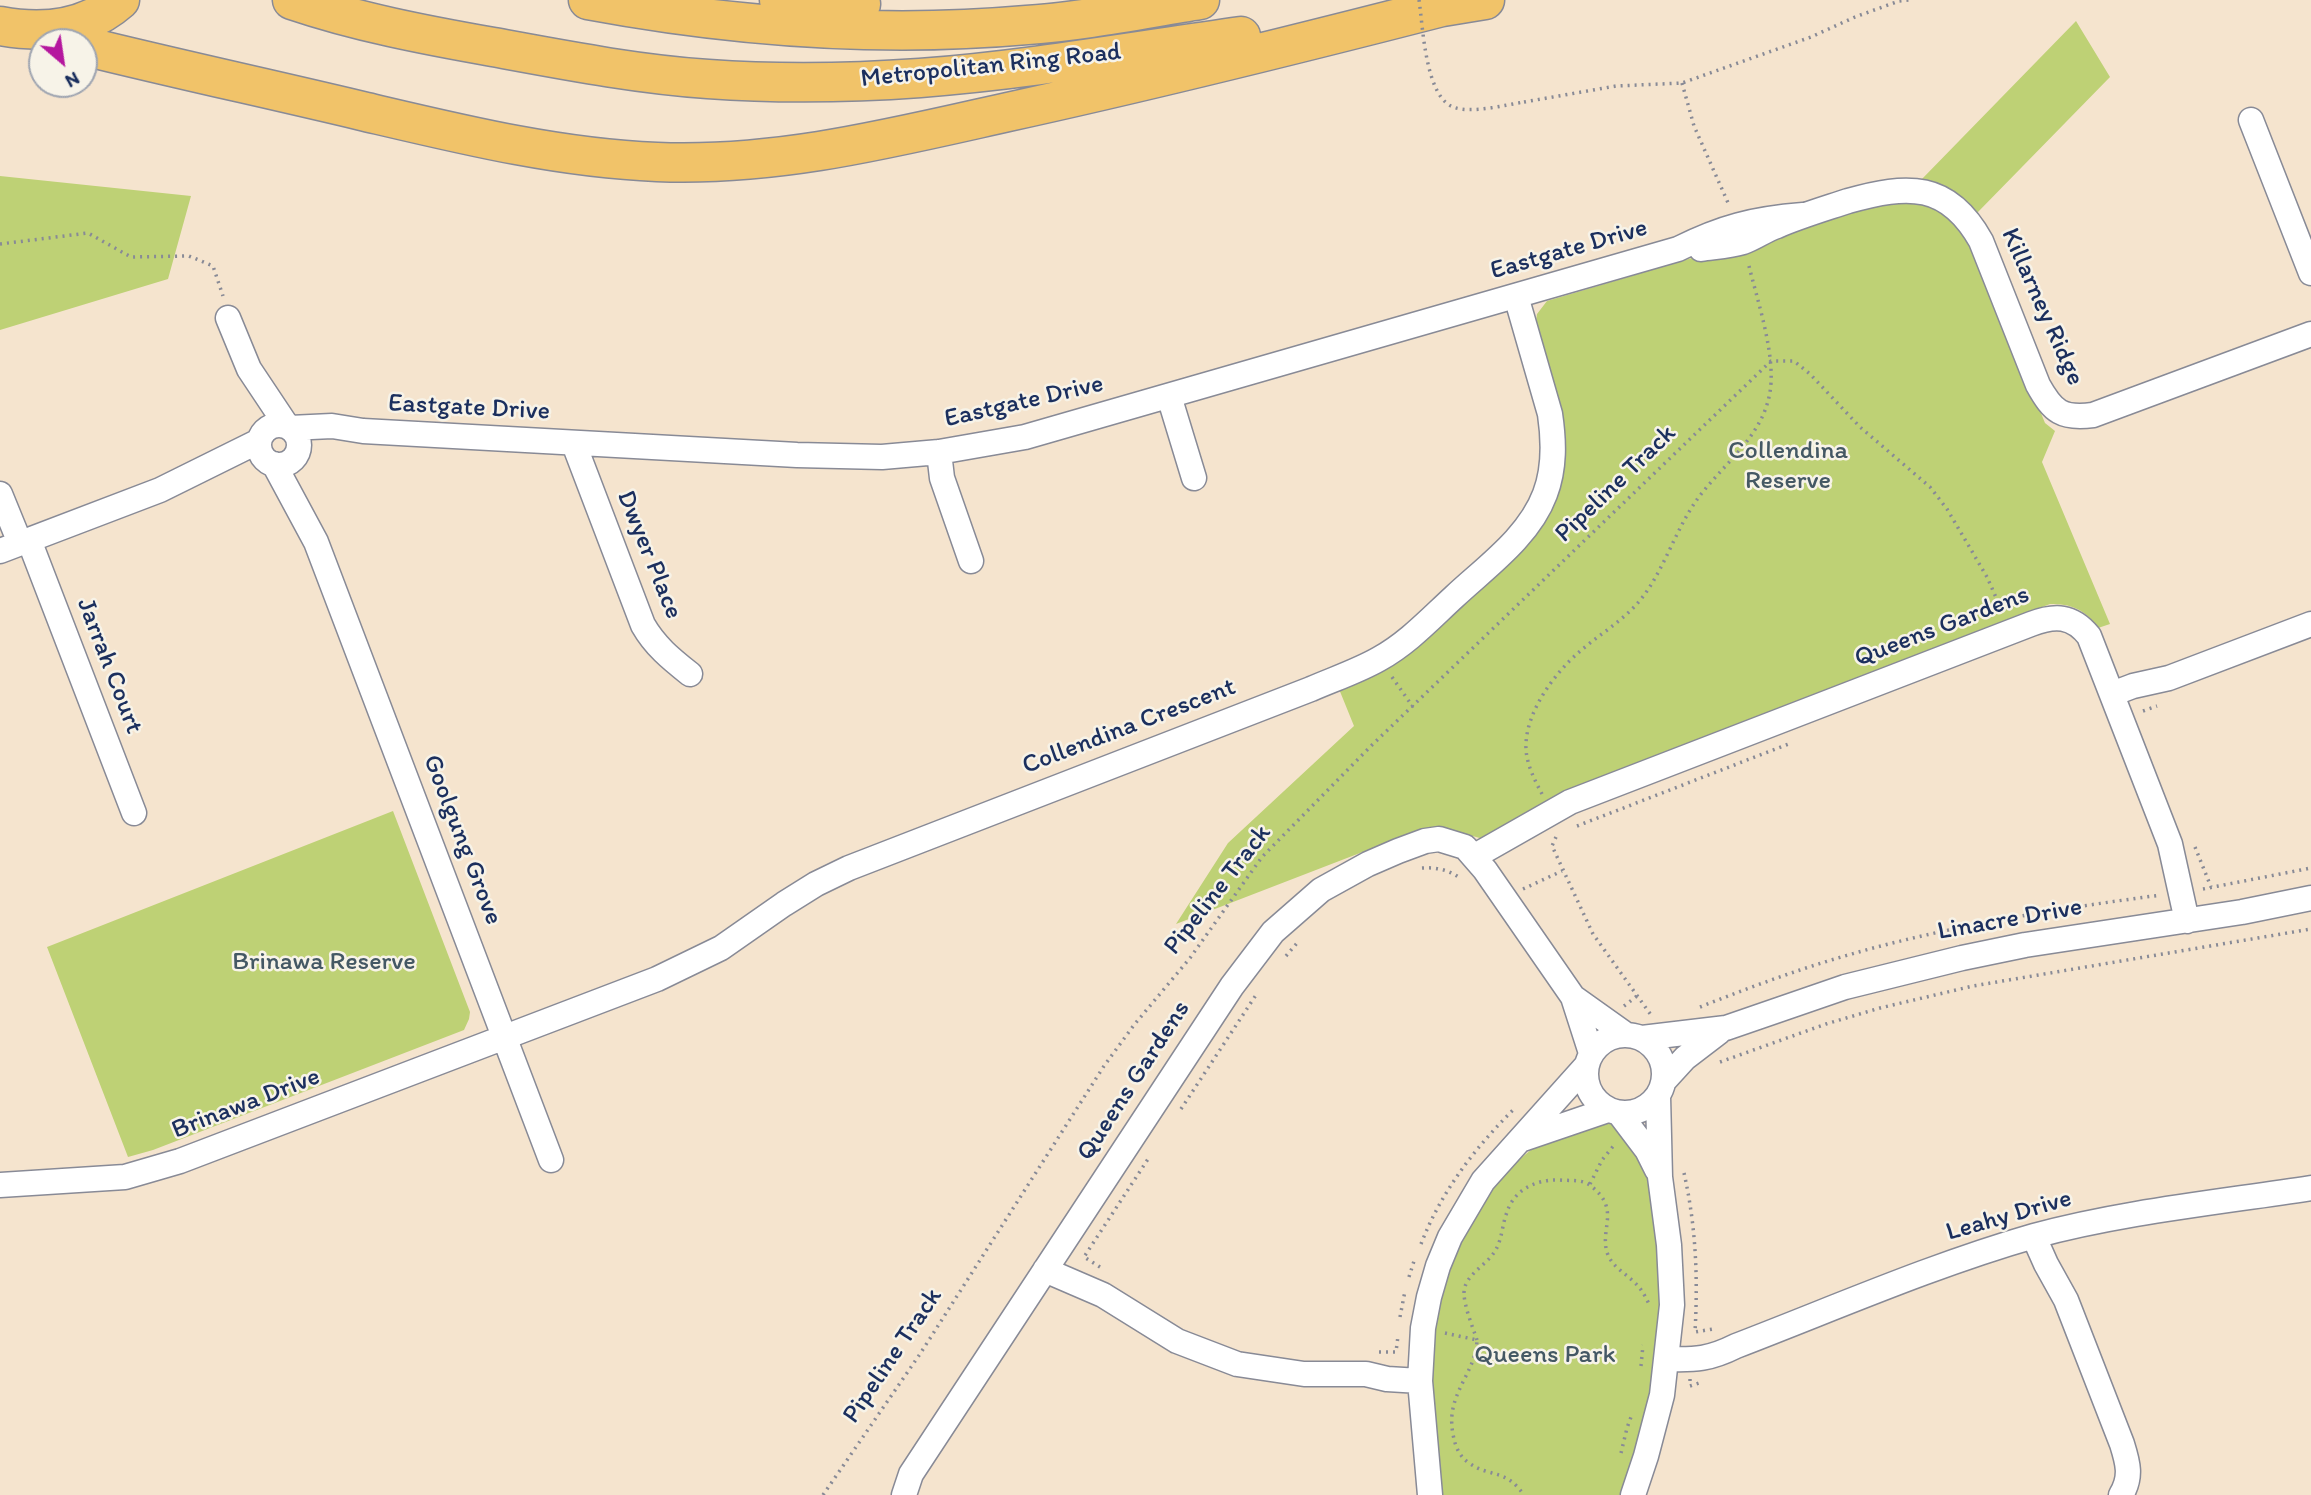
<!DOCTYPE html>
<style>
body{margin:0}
#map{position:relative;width:2311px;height:1495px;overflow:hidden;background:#f5e4ce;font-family:Itim,sans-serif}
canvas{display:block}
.north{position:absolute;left:28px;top:28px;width:70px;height:70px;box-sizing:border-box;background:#f7f3e8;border:2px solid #9fa5b1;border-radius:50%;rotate:151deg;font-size:19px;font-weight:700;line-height:28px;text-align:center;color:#1b2f5e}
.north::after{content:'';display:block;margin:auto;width:24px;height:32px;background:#b5179e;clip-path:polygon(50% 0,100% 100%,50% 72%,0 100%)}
</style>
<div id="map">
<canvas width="2311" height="1495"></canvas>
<div class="north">N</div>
</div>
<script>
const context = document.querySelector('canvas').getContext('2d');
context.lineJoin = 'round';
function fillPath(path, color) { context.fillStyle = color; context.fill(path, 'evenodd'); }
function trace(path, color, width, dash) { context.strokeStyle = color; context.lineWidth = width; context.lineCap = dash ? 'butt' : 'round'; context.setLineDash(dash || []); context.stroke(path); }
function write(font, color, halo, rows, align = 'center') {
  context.font = font + ' Itim,sans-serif'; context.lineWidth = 5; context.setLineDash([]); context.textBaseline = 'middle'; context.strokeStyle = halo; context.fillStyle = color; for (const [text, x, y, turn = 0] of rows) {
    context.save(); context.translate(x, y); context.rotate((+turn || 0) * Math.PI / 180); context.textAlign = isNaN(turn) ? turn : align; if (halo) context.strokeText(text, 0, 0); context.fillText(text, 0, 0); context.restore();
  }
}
const green = new Path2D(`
 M2076 21 2110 77 1977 213 1969 205 1921 180Z
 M0 176 191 196 168 279 0 330Z
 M1922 202 1949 215 1973 247 2045 423 2055 431 2042 462 2110 624 2098 628C2087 611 2072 603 2050 604L1559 795 1497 834 1483 839 1445 828 1417 831 1176 924 1228 843 1354 726 1339 689 1382 671 1563 471 1564 429 1536 321 1537 314 1547 301 1877 203Z
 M393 811 470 1012 469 1019 464 1030 153 1150 128 1157 47 947Z
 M1615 1122 1648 1172 1658 1241 1660 1285V1329L1648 1411 1621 1495H1442C1439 1451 1430 1406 1432 1362 1435 1282 1469 1195 1535 1147 1545 1140 1556 1132 1567 1128 1581 1123 1600 1123 1615 1122Z`);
const path = new Path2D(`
 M1682 83 1694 126 1729 205
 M1524 102 1616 86 1682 83 1811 37 1855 17 1899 1 1909 0
 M0 244 88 233 131 257 189 256 213 266 223 296
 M1392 677 1413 707
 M2143 711 2157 706
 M1542 794C1534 779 1525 761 1526 744 1527 711 1554 674 1578 653 1596 637 1618 624 1635 606 1661 579 1674 532 1696 501 1720 467 1760 439 1769 397 1778 360 1757 300 1748 262
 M1577 826 1791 743
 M1556 837 1552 846 1593 934 1651 1015
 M2195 847 2211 887
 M1422 868C1436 867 1450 870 1461 879
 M1523 889 1562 871
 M2203 889 2311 868
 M1286 956 1297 943
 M1624 1006 1637 996
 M1700 1007C1733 994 1767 981 1800 970 1916 931 2040 911 2161 895
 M1720 1062 1826 1024 1880 1008 1973 986 2311 929
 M1181 1109 1256 995
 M1684 1173C1696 1226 1698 1278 1695 1332L1713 1329
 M1590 1184 1602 1160 1615 1144
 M1421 1244C1441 1192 1474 1149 1513 1110
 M1100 1267 1084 1257 1150 1156
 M1409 1277 1414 1261
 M1400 1317 1405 1291
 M1445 1333 1477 1340C1476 1374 1445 1394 1453 1434 1455 1446 1459 1456 1469 1463 1490 1478 1505 1468 1524 1495
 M1477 1340C1473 1328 1464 1306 1464 1293 1464 1275 1487 1265 1495 1251 1502 1240 1502 1226 1506 1215 1513 1190 1535 1179 1560 1180 1571 1181 1583 1179 1591 1186 1622 1210 1598 1230 1608 1255 1613 1267 1625 1273 1634 1282 1641 1288 1645 1296 1649 1304
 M1379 1352H1396L1398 1336
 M1641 1366 1643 1345
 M1690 1379V1386L1699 1383
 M1621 1453 1627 1428 1631 1417
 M823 1495 920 1354 1104 1066 1134 1025 1190 958 1262 857 1372 745 1771 361H1794L1810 374 1860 427 1930 487 1947 509 1987 577 2002 611`);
const street = new Path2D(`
 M2251 120 2311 273
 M1701 249C1714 247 1730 246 1743 242 1755 238 1765 230 1777 226 1800 216 1824 209 1848 201 1908 184 1948 182 1981 241L2038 385C2053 412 2062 419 2093 415L2311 334
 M228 318 249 369 287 426
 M1169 396 1194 478
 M259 445a20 20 0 1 1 40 0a20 20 0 1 1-40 0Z
 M290 428 332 426 363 431 797 455 882 457 939 452 1025 437 1678 249C1722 227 1753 219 1803 215
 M574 444 643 625C655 646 671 659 690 674
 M939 452 942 478 971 561
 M274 464 316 542 551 1160
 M0 494 20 543
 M29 540 134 813
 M0 551 160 490 259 441
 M2112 694 2133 686 2169 678 2311 624
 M1475 856 1570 802 2031 624C2055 615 2072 615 2089 636L2170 844 2187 921
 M1573 997 1625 1034
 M1586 1074a39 39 0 1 1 78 0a39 39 0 1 1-78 0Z
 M1642 1038 1726 1028 1845 987 1962 958 2025 945 2242 912 2311 898
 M1664 1081 1685 1058 1719 1032
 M1619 1113 1647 1150 1657 1170
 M1520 1140 1608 1110
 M0 1185 125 1177 180 1161 657 979 721 948 784 904 816 884 849 868 1311 689C1334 679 1358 671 1379 659 1408 643 1430 619 1454 597 1486 567 1529 537 1545 494 1555 468 1554 441 1550 414L1516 296
 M2034 1237 2046 1264 2066 1300 2122 1444C2128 1463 2132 1477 2121 1495
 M1045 1270 1103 1295 1177 1341 1237 1364 1304 1374H1366L1387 1379 1420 1381
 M1667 1359C1696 1360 1710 1359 1736 1346 1835 1308 1933 1265 2034 1236 2122 1212 2221 1202 2311 1188
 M904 1495 911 1474 1232 986 1273 932 1321 890 1368 864 1398 851 1425 841 1439 839 1465 847 1485 870 1573 997 1591 1053
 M1430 1495 1420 1381 1423 1328 1429 1297 1438 1266 1450 1237 1483 1181 1586 1066
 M1633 1495 1646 1456 1662 1395 1672 1305 1669 1245 1660 1177 1658 1096`);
const highway = new Path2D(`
 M292 0C357 22 425 35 493 47 564 60 636 74 708 79 778 84 850 83 920 78 1027 70 1134 51 1241 36
 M588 0C733 27 879 38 1027 25 1085 21 1143 9 1200 0
 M779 0 861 4
 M1418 11 1485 0
 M0 26C43 34 86 30 120 0
 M84 46C177 69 270 89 362 111 460 134 557 158 657 162 777 167 892 138 1008 112 1154 80 1298 44 1442 7`);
const pathBridge = new Path2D(`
 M1419 0C1423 26 1425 96 1453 107 1471 114 1505 105 1524 102`);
const streetNames = [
 ["Metropolitan Ring Road",991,66,-6],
 ["Eastgate Drive",1569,250,-16],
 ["Killarney Ridge",2042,307,66],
 ["Eastgate Drive",1024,402,-13],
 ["Eastgate Drive",469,408,3],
 ["Pipeline Track",1616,484,-44],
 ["Dwyer Place",649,555,68],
 ["Queens Gardens",1942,627,-21],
 ["Jarrah Court",109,666,69],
 ["Collendina Crescent",1129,727,-21],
 ["Goolgung Grove",462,840,69],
 ["Pipeline Track",1218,890,-52],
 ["Linacre Drive",2010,920,-10],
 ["Queens Gardens",1134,1081,-57],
 ["Brinawa Drive",246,1104,-21],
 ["Leahy Drive",2009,1216,-16],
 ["Pipeline Track",893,1356,-56]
];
const parkNames = [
 ["Collendina",1788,451],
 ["Reserve",1788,481],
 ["Brinawa Reserve",324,962],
 ["Queens Park",1545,1355]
];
fillPath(green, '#bed175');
trace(street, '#888a96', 27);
trace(highway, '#888a96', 41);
trace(path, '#888a96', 3.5, [2, 5]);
trace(street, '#fff', 24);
trace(highway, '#f1c369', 38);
trace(pathBridge, '#888a96', 3.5, [2, 5]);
write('26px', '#1b2f5e', '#f7f3e8', streetNames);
write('26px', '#445864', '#f7f3e8', parkNames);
</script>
